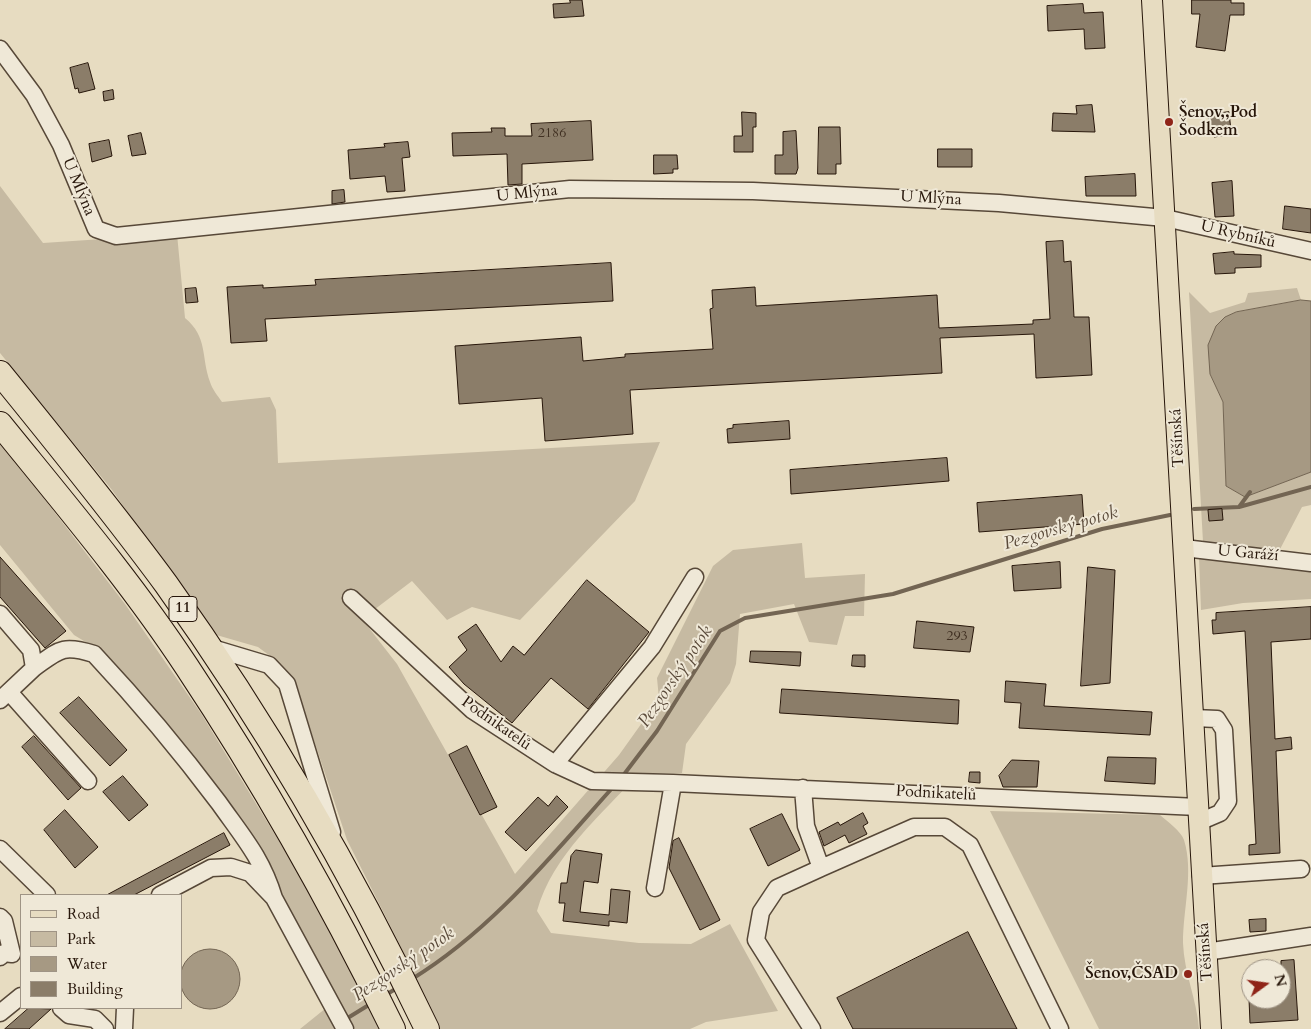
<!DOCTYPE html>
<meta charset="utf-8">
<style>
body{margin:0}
#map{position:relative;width:1311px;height:1029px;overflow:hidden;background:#e7dcc1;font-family:Cardo,serif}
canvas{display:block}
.legend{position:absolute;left:20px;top:894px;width:162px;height:115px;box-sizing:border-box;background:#efe8d7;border:1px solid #9f9485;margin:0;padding:6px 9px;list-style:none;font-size:15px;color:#27160a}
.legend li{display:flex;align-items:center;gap:10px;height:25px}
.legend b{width:25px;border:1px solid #9f9485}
.north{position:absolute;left:1241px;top:959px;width:50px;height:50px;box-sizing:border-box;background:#efe8d7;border:1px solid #9f9485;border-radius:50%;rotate:76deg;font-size:14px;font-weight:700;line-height:20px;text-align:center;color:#27160a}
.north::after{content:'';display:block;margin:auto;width:18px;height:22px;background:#8f2418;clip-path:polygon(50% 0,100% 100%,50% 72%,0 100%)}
</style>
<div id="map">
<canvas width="1311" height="1029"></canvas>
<ul class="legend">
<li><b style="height:6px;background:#e7dcc1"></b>Road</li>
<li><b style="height:14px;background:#c6baa2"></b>Park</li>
<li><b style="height:14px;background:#a69983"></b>Water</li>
<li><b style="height:14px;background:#8b7d69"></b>Building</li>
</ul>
<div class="north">N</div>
</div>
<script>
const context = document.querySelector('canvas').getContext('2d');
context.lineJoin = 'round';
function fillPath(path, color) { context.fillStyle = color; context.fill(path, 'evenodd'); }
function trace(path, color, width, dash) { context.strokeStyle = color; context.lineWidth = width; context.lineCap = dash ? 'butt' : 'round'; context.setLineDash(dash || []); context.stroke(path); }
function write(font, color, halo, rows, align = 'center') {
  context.font = font + ' Cardo,serif'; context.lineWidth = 4; context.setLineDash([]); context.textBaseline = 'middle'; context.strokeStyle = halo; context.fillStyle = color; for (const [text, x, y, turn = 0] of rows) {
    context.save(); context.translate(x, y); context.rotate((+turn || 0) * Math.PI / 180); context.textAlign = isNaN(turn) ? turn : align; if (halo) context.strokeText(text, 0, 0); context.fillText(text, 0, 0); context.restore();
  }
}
const green = new Path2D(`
 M0 186 43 243 177 234 185 318C208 337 201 357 210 382 212 389 218 396 222 402L270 397 276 410 278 463 660 442 635 501 520 620 472 607 447 620 412 581 362 619 397 664 515 874 619 755 659 699 657 678 713 566 733 550 802 543 805 578 865 574 864 616H845L837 645 809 642 794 604 740 614 736 664 730 683 686 744 682 773H639C601 816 553 854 537 911L551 933 639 943 691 944 730 924 778 1011 706 1022 690 1029H440L407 959 347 840 295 683 281 664 258 647 213 634 112 490 0 353Z
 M1297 288 1301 300 1236 312 1225 317 1210 374 1223 402 1226 486 1245 497 1311 472V505L1302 507 1278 553 1203 542 1189 292 1210 313 1245 302 1248 293Z
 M0 441 125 604 202 715 313 897 379 1029H355L257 848 99 650 74 635 0 545Z
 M1199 557 1311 571V599L1243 603 1201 610Z
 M990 811 1160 815C1167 821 1181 831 1184 840 1194 872 1183 909 1183 943 1184 973 1197 1000 1199 1029H1099Z
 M326 1008 338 1029H300Z`);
const water = new Path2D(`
 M1301 300 1311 301V472L1245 497 1226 486 1223 402 1210 374 1208 345 1216 326 1225 317 1236 312Z
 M180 979a30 30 0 1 1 60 0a30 30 0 1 1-60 0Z`);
const stream = new Path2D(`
 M1239 507 1250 492
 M1194 509 1239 507 1311 487
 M622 777 657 731 720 631 745 618 893 594 1102 529 1170 515
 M412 979C492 930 552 855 614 786
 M384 996 397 988
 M346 1019 372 1003`);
const building = new Path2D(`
 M570 0H582L584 16 554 18 553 4 570 3Z
 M1192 0H1231V3H1244V15H1230L1225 51 1196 47 1200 14H1192Z
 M1083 4 1084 13 1103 12 1105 48 1085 49 1084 29 1048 31 1047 6Z
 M88 63 95 89 79 93 78 88 75 89 70 68Z
 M113 90 114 99 104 101 103 92Z
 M1092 105 1095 132 1052 131 1053 113 1077 114 1076 106Z
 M742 112 756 113V127H753V152H734V136H742Z
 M1229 112 1231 131H1228V135L1214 137 1213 133 1210 134 1208 115Z
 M591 121 593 160 522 164V184L508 185 507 154 453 156 452 133 492 132 491 128H505V136H532L531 124Z
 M819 127H840L841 164H836V174H818Z
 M796 131 798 168 796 174H775V155H783V132Z
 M141 133 146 154 132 156 128 136Z
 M109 140 112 156 92 162 89 144Z
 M408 142 410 157 402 158 405 191 387 192 385 176 350 179 348 150 385 147 384 144Z
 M938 149H972V167H938Z
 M654 155H677L678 169H673V173L654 174Z
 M1135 174 1136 196H1086L1085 177Z
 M1232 181 1234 216 1215 217 1212 183Z
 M344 190 345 202 332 204V191Z
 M1285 206 1311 209V233L1283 229Z
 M1063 241 1064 262 1071 261 1074 317H1089L1092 375 1036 378 1034 334 940 338 942 373 630 390 633 434 545 441 542 398 459 404 455 346 581 337 583 361 625 357V354L713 349 710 309 713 308 712 290 755 287 756 306 937 295 939 328 1033 324V320L1050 319 1046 242Z
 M1234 252V254L1261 255V267L1235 268V273L1215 274 1213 254Z
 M611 263 613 301 265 319 267 341 231 343 227 287 263 285V288L316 285 315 280Z
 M196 288 198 302 186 303 185 289Z
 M789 421 790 439 728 443 727 429 733 428V425Z
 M947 458 949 481 791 494 790 470Z
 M1082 495 1084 524 979 532 977 503Z
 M1222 509 1223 520 1209 521 1208 510Z
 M0 557 66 631 45 648 0 597Z
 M1060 562 1061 588 1014 591 1012 566Z
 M1088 567 1115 570 1110 683 1081 686Z
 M587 580 649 632 588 709 551 678 512 723 464 684 449 667 467 650 458 637 476 624 501 662 513 646 524 655Z
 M1311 607V639L1271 642 1275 739 1291 737 1292 749 1276 751 1280 853 1249 855V845L1256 844 1245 631 1213 634 1212 620H1216V613Z
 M917 621 974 627 970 652 914 648Z
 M751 651 801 652 800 666 750 662Z
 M853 655H865V667L852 666Z
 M1006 681 1046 684 1044 706 1152 712 1150 735 1019 728 1021 703 1005 702Z
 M782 689 959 700 958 724 780 713Z
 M79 697 127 750 110 766 60 713Z
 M34 736 81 788 68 800 22 747Z
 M467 746 497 807 480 815 449 755Z
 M1108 757 1156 758 1155 784 1105 781Z
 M1012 760 1039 761 1037 787H1003L999 776Z
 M970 772H980V783L969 782Z
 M123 776 148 805 129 821 103 792Z
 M557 796 568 807 526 851 505 832 538 797 548 806Z
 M65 810 98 847 75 868 44 830Z
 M863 813 868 823 863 826 867 834 849 843 845 835 824 846 819 832 838 822 840 825Z
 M782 814 800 850 768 866 750 829Z
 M224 833 230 845 134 895H107Z
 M679 838 720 920 700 930 669 868 673 841Z
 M576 850 602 854 598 883 584 881 580 912 609 915 611 889 630 891 627 923 609 921V926L563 921 565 903H559L561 883H567L571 856Z
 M1266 919V931L1250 932 1249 920Z
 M968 932 1017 1029H853L837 998Z
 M1294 960 1298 1020 1250 1023 1249 999H1281V961Z
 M29 1008 51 1009 29 1029H5Z`);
const minor = new Path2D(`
 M0 49 34 95 61 145 96 229 116 236 570 189 753 191 999 203 1165 218 1311 251
 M1184 548 1311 563
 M351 598 472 710 555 764 592 781 673 783
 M0 614 31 650 34 668 0 700
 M209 647 269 665 287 684 332 832
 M34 668C59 650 62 644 94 654 138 701 180 751 219 803 243 837 262 858 274 898
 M10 693 88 781
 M1194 718 1217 719 1224 730 1228 801 1220 813 1199 822
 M555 764 652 647 695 577
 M803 788 806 826 821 868 914 827H945L970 845 1060 1029
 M0 849 47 895
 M1201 876 1301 869
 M655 888 673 783 1198 807
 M160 895 211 868 231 867 250 873 274 898 345 1029
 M0 917 4 921 12 954 4 953 0 957
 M1206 952 1311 936
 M61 1008 69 1015 95 1019 105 1029
 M0 1013 21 996
 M124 1029 125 1008
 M812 1029 756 940 761 912 777 888 821 868`);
const major = new Path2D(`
 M1152 0 1211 1029`);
const highway = new Path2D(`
 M0 373C57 443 113 512 166 584 266 724 353 874 427 1029
 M0 424C64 503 131 582 187 667 264 783 332 904 393 1029`);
const markers = [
 [1169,122,5,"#8f2418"],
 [1188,974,5,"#8f2418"]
];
const numberNames = [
 ["2186",552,134],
 ["293",957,637]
];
const shields = [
 [183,609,28]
];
const shieldNames = [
 ["11",183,609]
];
const poiNames = [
 ["Šenov,,Pod",1179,113],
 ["Šodkem",1179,131],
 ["Šenov,ČSAD",1178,974,"right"]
];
const streetNames = [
 ["U Mlýna",78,187,67],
 ["U Mlýna",527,194,-6],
 ["U Mlýna",931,199,3],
 ["U Rybníků",1238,235,13],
 ["Těšínská",1178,438,-93],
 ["U Garáží",1248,554,5],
 ["Podnikatelů",496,724,35],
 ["Podnikatelů",936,794,3],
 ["Těšínská",1206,952,-94]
];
const waterNames = [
 ["Pezgovský potok",1061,529,-16],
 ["Pezgovský potok",676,677,-56],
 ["Pezgovský potok",404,965,-34]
];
fillPath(green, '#c6baa2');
fillPath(water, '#a69983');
trace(water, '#736553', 1);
trace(stream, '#736553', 4);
fillPath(building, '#8b7d69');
trace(building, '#27160a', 1);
trace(minor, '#574838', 19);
trace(major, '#27160a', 22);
trace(highway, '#27160a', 26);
trace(minor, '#efe8d7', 16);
trace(major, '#e7dcc1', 20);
trace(highway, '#e7dcc1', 24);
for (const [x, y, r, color] of markers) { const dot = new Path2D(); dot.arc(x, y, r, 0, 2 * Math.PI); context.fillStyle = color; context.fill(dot); trace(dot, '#efe8d7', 2); }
write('14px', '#403022', null, numberNames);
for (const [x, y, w] of shields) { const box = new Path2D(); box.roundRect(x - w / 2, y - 12.5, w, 25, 4); context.fillStyle = '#efe8d7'; context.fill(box); trace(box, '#27160a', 1); }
write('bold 15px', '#27160a', null, shieldNames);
write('bold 16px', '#27160a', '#efe8d7', poiNames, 'left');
write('16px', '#27160a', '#efe8d7', streetNames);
write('italic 18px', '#5a4a3a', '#efe8d7', waterNames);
</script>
